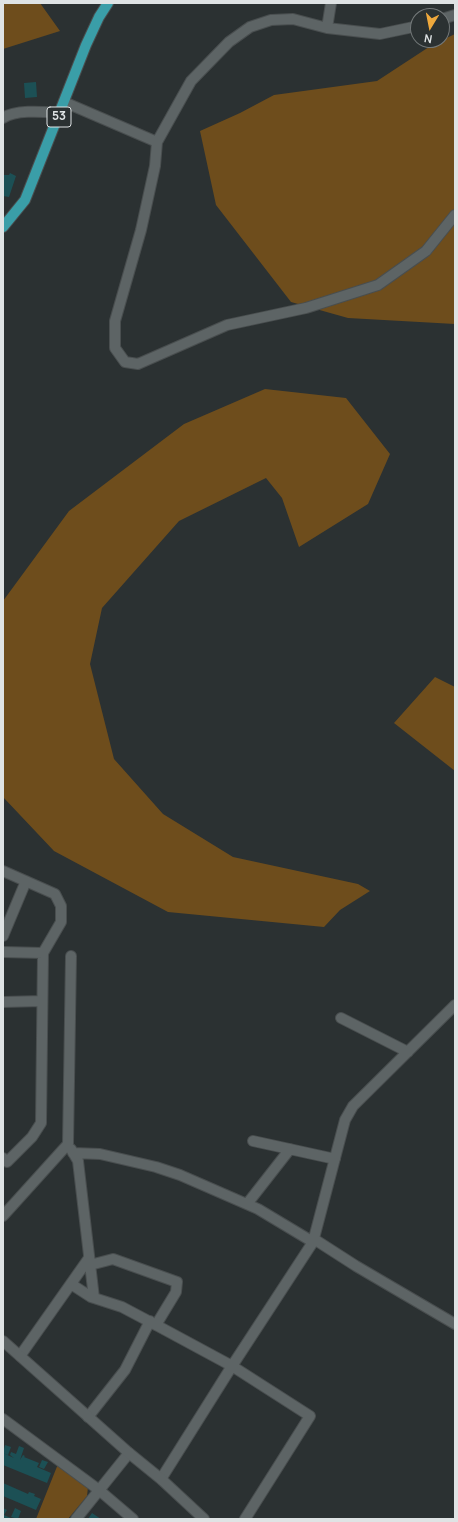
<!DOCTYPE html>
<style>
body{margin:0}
#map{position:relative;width:458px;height:1522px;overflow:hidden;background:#2b3132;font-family:Manrope,sans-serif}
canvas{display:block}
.frame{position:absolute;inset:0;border:4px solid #dfe3e4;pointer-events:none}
.north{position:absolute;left:410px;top:8px;width:40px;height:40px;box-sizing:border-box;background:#2b3132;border:1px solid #737879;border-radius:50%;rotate:190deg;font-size:11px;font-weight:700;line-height:16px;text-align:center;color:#dfe3e4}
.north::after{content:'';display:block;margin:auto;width:14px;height:18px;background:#eea83c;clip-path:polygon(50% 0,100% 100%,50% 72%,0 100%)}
</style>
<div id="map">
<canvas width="458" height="1522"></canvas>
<div class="frame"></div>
<div class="north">N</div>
</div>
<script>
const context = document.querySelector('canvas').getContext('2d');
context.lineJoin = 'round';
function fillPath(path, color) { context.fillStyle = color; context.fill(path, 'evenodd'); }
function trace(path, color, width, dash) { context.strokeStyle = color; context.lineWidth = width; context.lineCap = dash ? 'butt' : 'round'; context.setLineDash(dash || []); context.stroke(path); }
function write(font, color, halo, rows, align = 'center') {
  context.font = font + ' Manrope,sans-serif'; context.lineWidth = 3; context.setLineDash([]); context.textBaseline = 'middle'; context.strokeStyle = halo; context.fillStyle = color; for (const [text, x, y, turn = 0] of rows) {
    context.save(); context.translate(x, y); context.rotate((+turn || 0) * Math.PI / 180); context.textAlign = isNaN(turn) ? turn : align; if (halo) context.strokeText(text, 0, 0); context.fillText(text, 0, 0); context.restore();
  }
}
const green = new Path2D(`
 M3 3H40L60 31 3 49Z
 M455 34V324L348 318 291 302 216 205 200 131 240 113 274 95 377 81 432 45Z
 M265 389 346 398 390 454 368 504 299 547 282 498 266 478 179 521 102 608 90 664 114 759 163 814 233 857 358 884 370 891 340 910 324 927 168 912 54 851 3 797V601L69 511 184 424Z
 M435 677 455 687V771L394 723Z
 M58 1464 88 1487 87 1496 68 1519H36Z`);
const building = new Path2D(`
 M36 82 37 97 25 98 24 83Z
 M10 173 16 176 9 197 3 196V175H9Z
 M5 1445 11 1447 8 1455 3 1453Z
 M19 1446 24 1448 20 1460 23 1455 25 1456 24 1457 39 1463 37 1467 51 1473 47 1483 3 1465V1453L14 1458 10 1455 11 1452 16 1454Z
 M42 1460 48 1462 44 1469 39 1467Z
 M3 1483 28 1494 29 1492 35 1494 34 1496 41 1499 36 1510 3 1496Z
 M3 1508 7 1510 4 1515 13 1519H3Z
 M15 1508 21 1511 18 1519 11 1517Z
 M92 1513 101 1519H88Z`);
const street = new Path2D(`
 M442 19 455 15
 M418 26 380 34 327 28 293 19 271 20 250 27 229 42 191 81 157 142 155 166 141 230 115 321V348L125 362 138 364 227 325 306 308 378 285 426 251 455 215
 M327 28 331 3
 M64 102 157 142
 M3 118C16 109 45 112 61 113
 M3 871 55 894 61 906V922L43 953 41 1123 32 1137 7 1162 3 1158
 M3 936 26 881
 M3 952 43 953
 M3 1002 42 1001
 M341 1018 408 1052
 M253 1141 335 1159
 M71 1149 78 1161 94 1298
 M73 1153 100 1154 156 1167 180 1175 258 1209 313 1242
 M247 1204 290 1149
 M3 1216 68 1144 71 956
 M314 1239 356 1266 455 1324
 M90 1265 113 1259 177 1282 176 1292 156 1325
 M71 1284 91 1297 122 1307 156 1325 232 1366 310 1416 245 1519
 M20 1356 89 1258
 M88 1417 125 1370 150 1321
 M3 1419 99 1490 133 1519
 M161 1479 232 1366 313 1242 345 1120 353 1106 455 1005
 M76 1519 129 1453`);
const secondary = new Path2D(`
 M3 1341 129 1453 161 1479 204 1519`);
const primary = new Path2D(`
 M3 227 25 200 86 45 99 17 108 3`);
const shields = [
 [59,117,24]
];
const shieldNames = [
 ["53",59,117]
];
fillPath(green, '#6e4d1c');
fillPath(building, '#1c5055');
trace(street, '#494e4f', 12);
trace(secondary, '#494e4f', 12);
trace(primary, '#494e4f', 12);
trace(street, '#5d6465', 10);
trace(secondary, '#5d6465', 10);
trace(primary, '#3a9ea8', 10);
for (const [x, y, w] of shields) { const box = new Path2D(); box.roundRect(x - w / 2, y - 10, w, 20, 3); context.fillStyle = '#2b3132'; context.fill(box); trace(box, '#dfe3e4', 1); }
write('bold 12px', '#dfe3e4', null, shieldNames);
</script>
